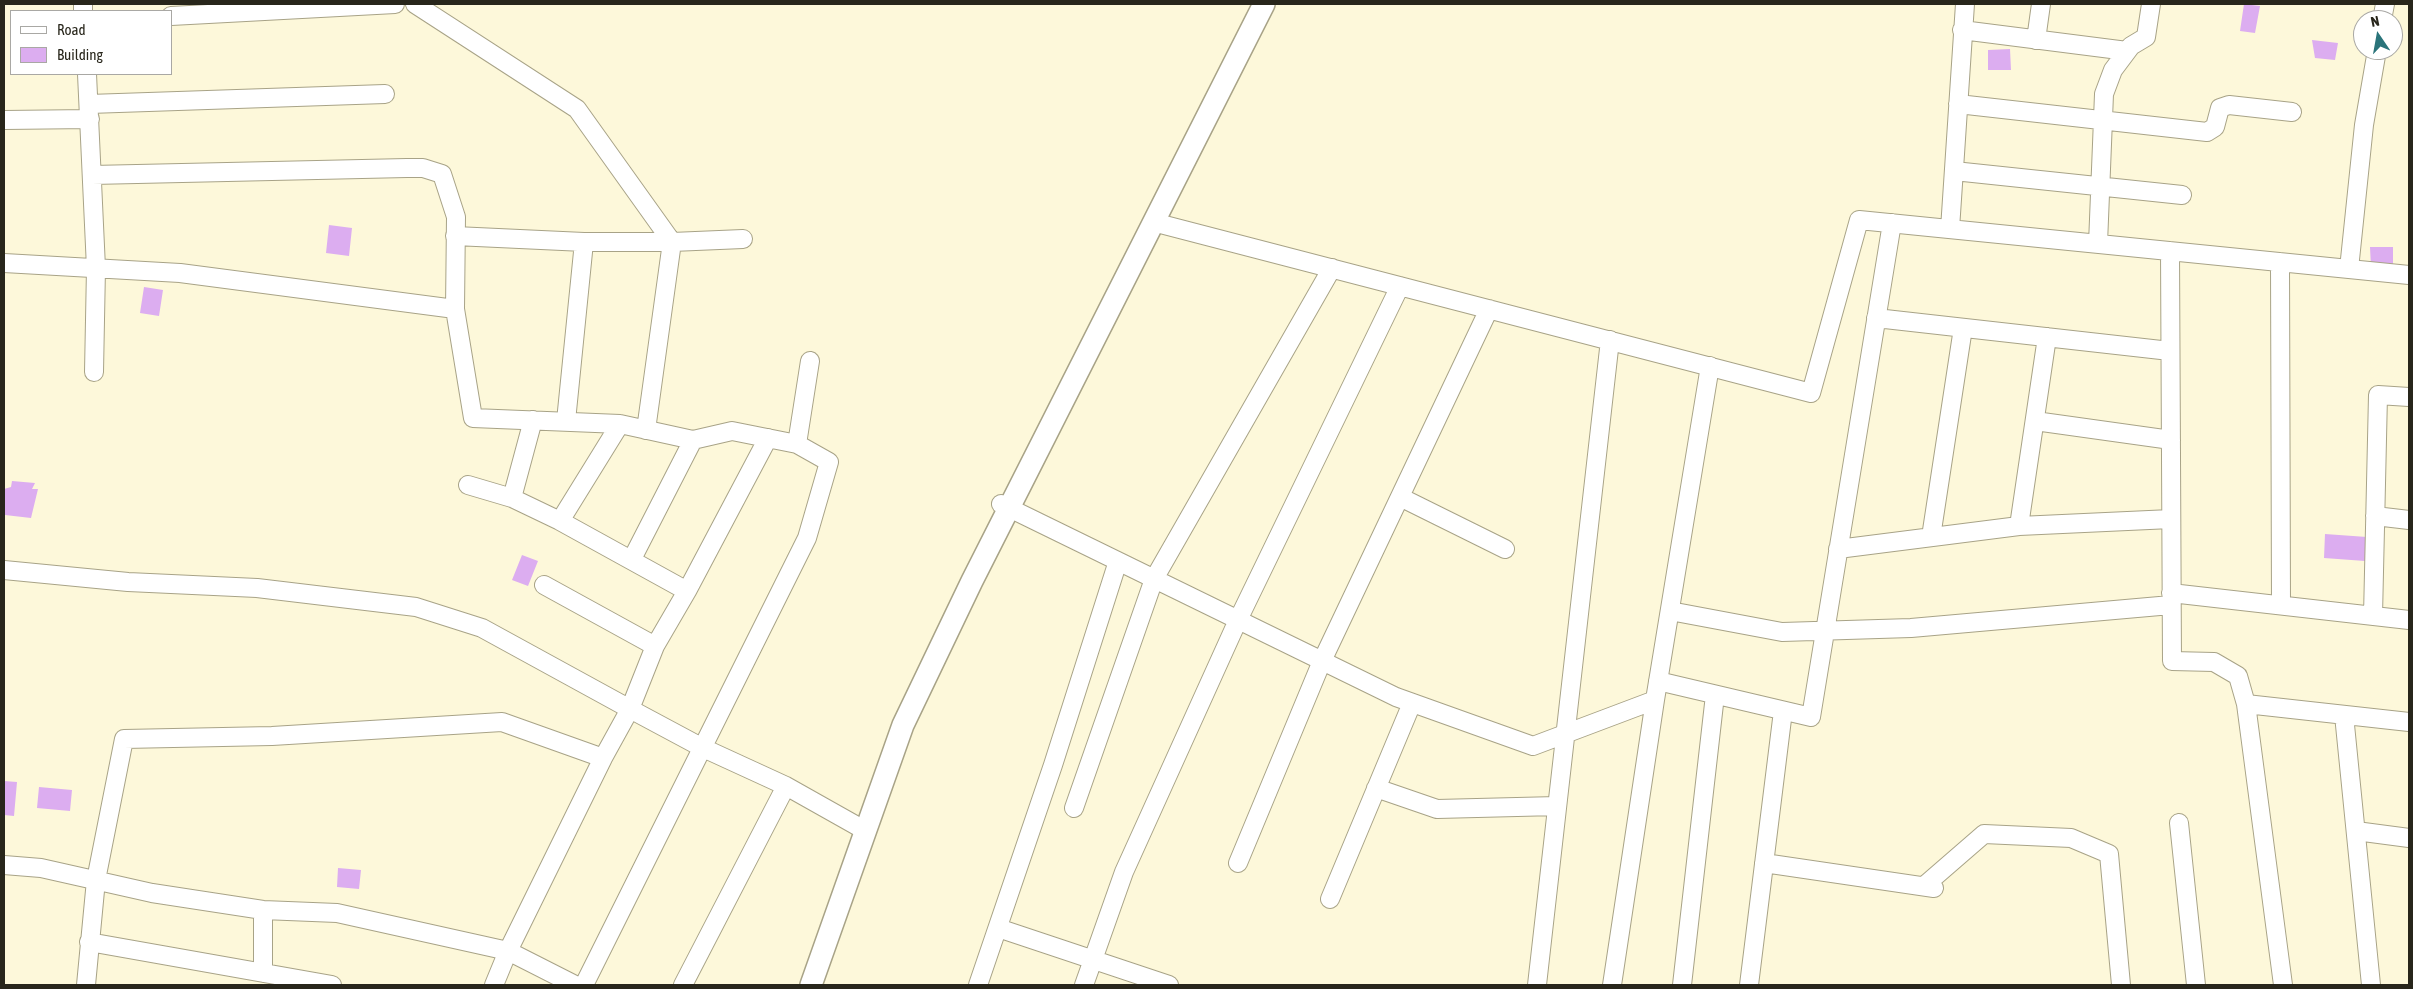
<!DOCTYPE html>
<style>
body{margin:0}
#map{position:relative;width:2413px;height:989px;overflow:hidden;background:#fdf8da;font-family:"Asap Condensed",sans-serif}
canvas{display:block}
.frame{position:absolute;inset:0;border:5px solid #28261b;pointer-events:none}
.legend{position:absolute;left:10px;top:10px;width:162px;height:65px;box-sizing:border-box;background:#fff;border:1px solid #a9a8a4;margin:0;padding:6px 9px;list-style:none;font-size:15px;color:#28261b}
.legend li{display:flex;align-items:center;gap:10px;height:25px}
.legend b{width:25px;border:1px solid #a9a8a4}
.north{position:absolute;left:2353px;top:10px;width:50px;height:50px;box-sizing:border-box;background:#fff;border:1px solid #a9a8a4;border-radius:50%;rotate:348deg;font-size:14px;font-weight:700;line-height:20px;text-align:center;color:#28261b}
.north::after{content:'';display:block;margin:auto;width:18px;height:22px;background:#2a747a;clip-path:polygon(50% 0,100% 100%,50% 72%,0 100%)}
</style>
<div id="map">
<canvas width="2413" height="989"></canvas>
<div class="frame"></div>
<ul class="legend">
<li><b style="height:6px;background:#fff"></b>Road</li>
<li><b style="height:14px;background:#dcadf0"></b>Building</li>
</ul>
<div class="north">N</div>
</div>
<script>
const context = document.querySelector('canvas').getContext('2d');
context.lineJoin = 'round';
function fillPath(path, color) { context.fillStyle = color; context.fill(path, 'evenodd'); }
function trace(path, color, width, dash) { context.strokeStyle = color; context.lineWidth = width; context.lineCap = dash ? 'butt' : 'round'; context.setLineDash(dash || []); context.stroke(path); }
const building = new Path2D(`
 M2244 4 2260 6 2255 33 2240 31Z
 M2312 40 2338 43 2335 60 2315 58Z
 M2010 49 2011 70H1988V50Z
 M329 225 352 228 349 256 326 253Z
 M2370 247H2393V268H2371Z
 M144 287 163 290 159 316 140 313Z
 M12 481 35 483 32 489H38L31 518 5 515 4 489 11 487Z
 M2325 534 2367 537 2365 561 2324 558Z
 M522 555 538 561 528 586 512 580Z
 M4 781 17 782 14 816 4 815Z
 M39 787 72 790 70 811 37 808Z
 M338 868 361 870 359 889 337 887Z`);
const minor = new Path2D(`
 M83 4V11
 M415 4 577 109 672 242 743 239
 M171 16 395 4
 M2382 20 2385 4
 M1962 30 2127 51
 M2036 40 2041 4
 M87 74 96 268 94 372
 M89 104 385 94
 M1958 104 2207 132 2215 127 2220 108 2229 105 2292 112
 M4 120 90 119
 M1954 171 2182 195
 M92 175 407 168H423L442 174 456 217 455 309 473 418 620 424
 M1153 222 1811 393 1859 220 2409 275
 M1950 229 1965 4
 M455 236 584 242H672L646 430
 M2098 244 2104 94 2113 70 2131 46 2146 37 2151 4
 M2170 251 2172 661 2214 662 2238 676 2246 704 2283 985
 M2280 262 2281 605
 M4 263 180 273 455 309
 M2349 269 2364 125 2377 50
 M1876 318 2170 351
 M566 421 584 242
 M2035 421 2171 440
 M797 444 810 361
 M468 485 512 498 560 521 620 424 693 440 732 431 797 444 829 462 807 538 584 985
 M1400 497 1505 549
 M512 498 533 420
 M1001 504 1396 697 1533 746 1655 700
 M2375 516 2409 520
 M560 521 687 591 655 646
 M2019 526 2047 337
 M1931 537 1963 328
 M1838 549 2019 526 2171 519
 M632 559 693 440
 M4 570 128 582 257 588 416 607 482 628 630 709 603 758 508 951 494 985
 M544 585 655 646 630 709 701 747 786 786 866 831
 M687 591 768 438
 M2171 593 2409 620
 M1670 611 1782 632 1911 628 2171 605
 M2373 616 2378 395 2409 397
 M1658 681 1811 717 1892 223
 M2246 704 2409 722
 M2344 715 2371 985
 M1376 788 1437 809 1557 806
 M1074 808 1154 579 1332 268
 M2179 823 2196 985
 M2356 831 2409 838
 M1238 863 1322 661 1489 309
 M1764 863 1934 888
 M4 865 41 868 152 893 263 910 337 913 508 951 575 985
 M1924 886 1984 834 2071 838 2109 854 2121 985
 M1330 899 1412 703
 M998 928 1169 985
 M89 942 332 985
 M263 973V910
 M86 985 96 880 124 739 272 736 502 722 603 758
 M683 985 786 786
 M978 985 1053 765 1118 561
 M1084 985 1124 872 1238 620 1400 286
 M1537 985 1610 340
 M1612 985 1655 700 1710 366
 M1682 985 1715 695
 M1749 985 1783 711`);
const tertiary = new Path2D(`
 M811 985 903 725 972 581 1264 4`);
fillPath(building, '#dcadf0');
trace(minor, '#a8a387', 20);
trace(tertiary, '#a8a387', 24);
trace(minor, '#fff', 18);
trace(tertiary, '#fff', 21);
</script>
